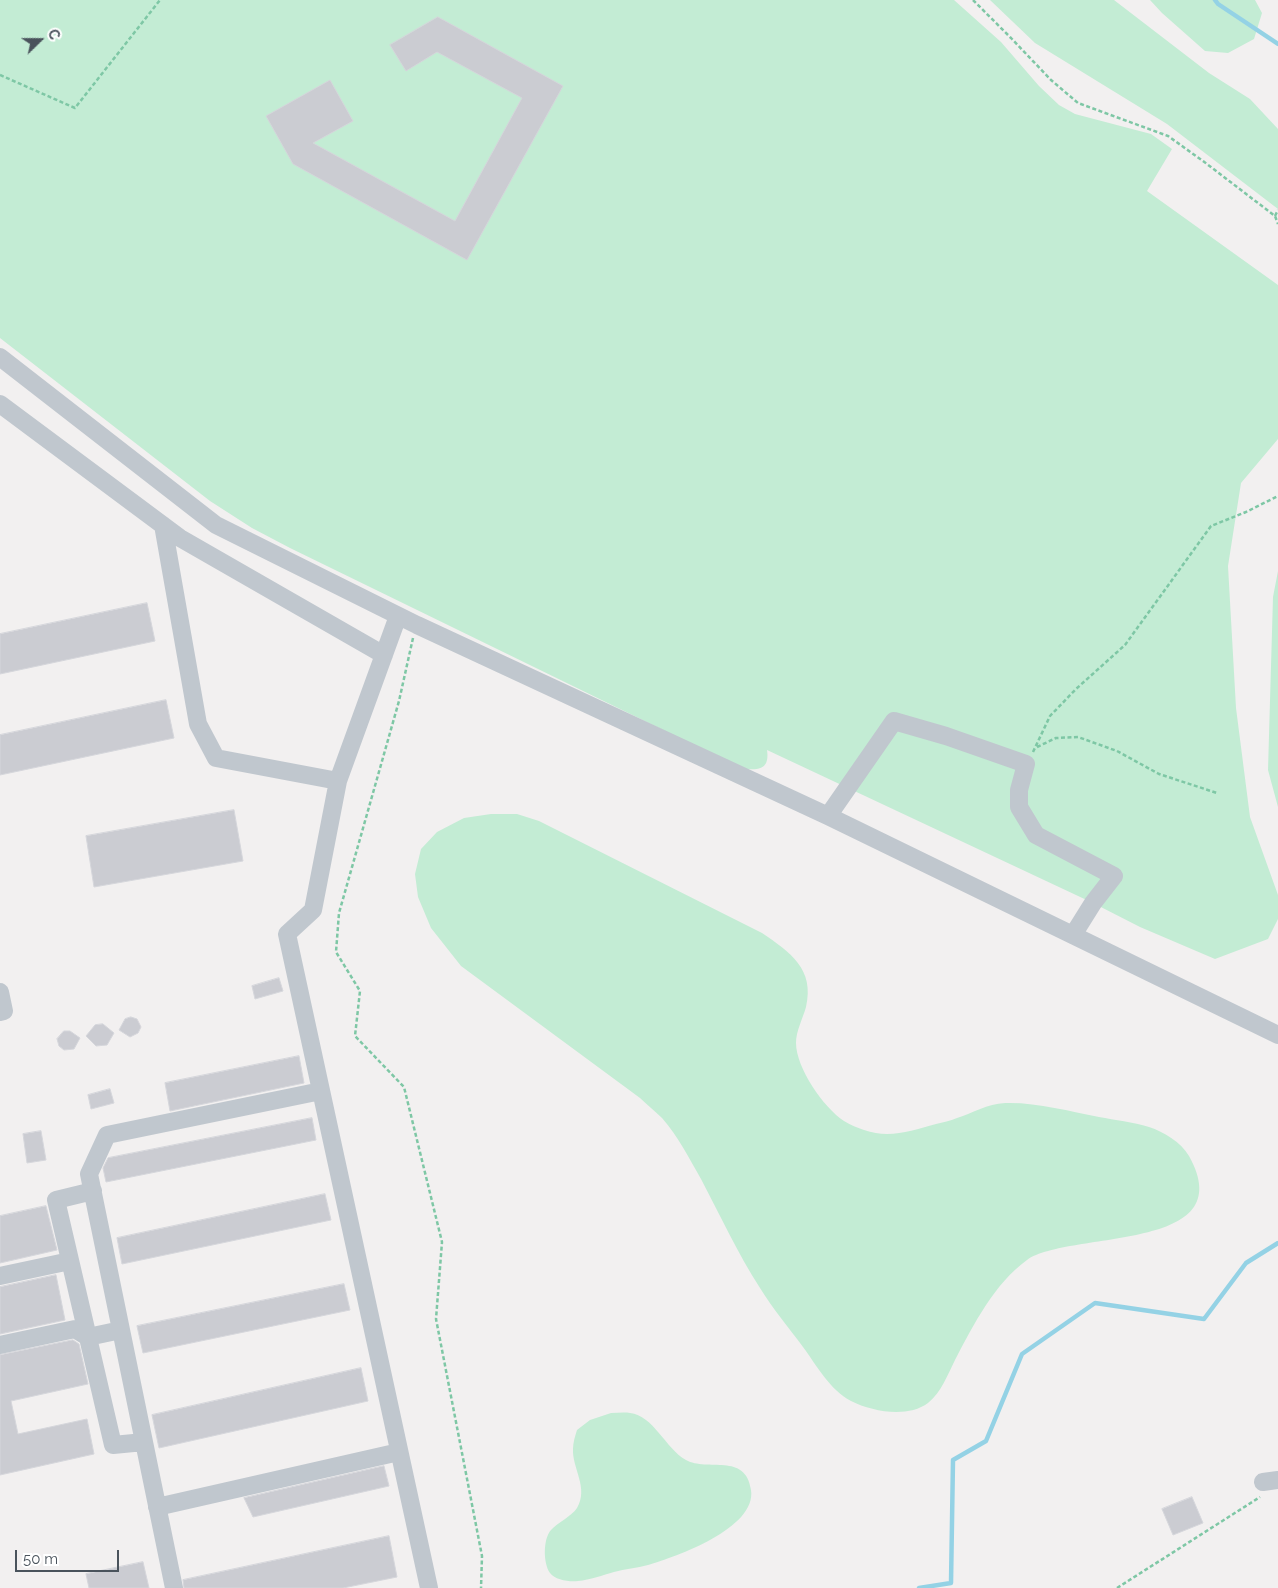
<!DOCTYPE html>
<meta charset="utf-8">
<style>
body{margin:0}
#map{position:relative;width:1278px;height:1588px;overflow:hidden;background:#f2f0f0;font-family:Raleway,sans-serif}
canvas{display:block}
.north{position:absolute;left:15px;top:15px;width:50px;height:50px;-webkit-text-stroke:4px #fff;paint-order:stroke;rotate:68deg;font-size:14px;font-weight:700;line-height:20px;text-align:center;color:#4a535c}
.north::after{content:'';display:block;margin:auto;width:18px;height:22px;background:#4a535c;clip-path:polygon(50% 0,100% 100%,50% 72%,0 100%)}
.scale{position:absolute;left:15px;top:1550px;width:104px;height:22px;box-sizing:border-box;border:2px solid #4a535c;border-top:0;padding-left:6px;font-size:15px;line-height:18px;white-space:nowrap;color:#4a535c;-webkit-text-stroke:4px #fff;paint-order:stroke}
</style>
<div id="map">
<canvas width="1278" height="1588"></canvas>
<div class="north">С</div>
<div class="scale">50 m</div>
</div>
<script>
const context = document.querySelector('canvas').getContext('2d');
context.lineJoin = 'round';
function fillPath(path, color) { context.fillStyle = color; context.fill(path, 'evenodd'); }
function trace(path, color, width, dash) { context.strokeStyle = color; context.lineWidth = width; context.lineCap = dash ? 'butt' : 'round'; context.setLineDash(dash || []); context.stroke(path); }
const green = new Path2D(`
 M0 0H954L1001 42 1039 86 1059 105 1075 114 1151 134 1172 149 1147 191 1278 285V439L1241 483 1228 566 1236 708 1250 817 1278 895V919L1268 939 1215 959 1140 927 1093 903 767 750C770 770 758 771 741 768L290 548 252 528 210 501 0 338Z
 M990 0H1114L1209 73 1250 99 1278 129V209L1167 124 1035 43Z
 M1150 0H1255L1262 13 1254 39 1228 53 1205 51 1162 13Z
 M1278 571V807L1268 770 1273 597Z
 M491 814H517L539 821 762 933C790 952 815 969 806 1007 803 1018 796 1031 796 1043 796 1068 824 1108 844 1121 850 1125 858 1128 864 1130 889 1139 911 1131 936 1124 943 1122 950 1121 957 1118 973 1113 987 1104 1005 1103 1036 1102 1068 1111 1099 1117 1115 1120 1133 1122 1149 1127 1164 1132 1181 1142 1189 1156 1243 1253 1070 1230 1027 1260 994 1284 974 1324 955 1360 948 1374 941 1393 928 1403 908 1418 873 1412 851 1401 830 1390 817 1366 803 1347 789 1328 773 1309 760 1288 738 1254 720 1215 701 1179 689 1158 678 1136 662 1118 655 1111 647 1105 640 1098L461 966 431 928 418 897 415 874 421 849 437 832 464 818Z
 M611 1413C617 1413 624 1412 630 1413 653 1415 666 1449 686 1460 707 1472 746 1452 751 1490 757 1528 676 1557 648 1565 637 1568 625 1569 614 1572 603 1575 590 1580 578 1581 569 1582 555 1580 550 1573 543 1563 543 1539 551 1530 558 1522 571 1517 577 1508 589 1488 572 1468 573 1449 573 1443 575 1436 577 1430L590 1420Z`);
const stream = new Path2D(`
 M1215 0 1218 4 1278 44
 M919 1588 951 1583 953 1460 986 1441 1022 1354 1095 1303 1204 1319 1246 1263 1278 1243`);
const building = new Path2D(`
 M438 17 563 86 467 260 293 164 266 116 330 80 353 121 313 143 455 221 522 98 437 52 406 71 390 45Z
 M147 603 155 641 0 674V634Z
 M166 700 174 738 0 775V735Z
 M234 810 243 861 94 887 86 836Z
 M279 978 283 991 255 999 252 986Z
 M131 1017 137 1019 141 1027 138 1033 130 1037 119 1030 125 1019Z
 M103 1024 114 1033 107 1045 96 1046 86 1036 95 1025Z
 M64 1031H70L80 1038 74 1049 64 1050 59 1046 57 1039Z
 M299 1056 304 1083 170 1111 165 1083Z
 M110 1089 114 1103 91 1109 88 1095Z
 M312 1118 316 1140 106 1182 103 1168 108 1158Z
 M41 1131 46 1160 27 1163 23 1134Z
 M325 1194 331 1220 122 1264 117 1238Z
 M46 1206 57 1250 0 1263V1216Z
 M56 1275 65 1320 0 1334V1287Z
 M344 1284 350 1310 143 1353 137 1326Z
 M73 1340 79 1344 88 1384 11 1401 18 1434 87 1419 94 1454 0 1475V1355Z
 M361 1368 368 1401 159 1448 152 1415Z
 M384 1466 389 1486 253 1517 244 1498Z
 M1192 1497 1203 1523 1173 1535 1162 1509Z
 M389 1536 397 1577 343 1588H184L183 1580Z
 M143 1562 149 1588H89L86 1574Z`);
const path = new Path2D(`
 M973 0 1011 38 1051 80 1078 103 1168 136 1203 161 1275 216 1278 224
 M0 75 75 108 160 0
 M1275 216 1278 210
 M413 638 399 701 339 913 336 952 360 991 355 1036 404 1087 442 1242 436 1319 482 1556 481 1588
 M1037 747 1056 738 1078 737 1117 751 1159 774 1217 793
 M1033 752 1050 716 1076 689 1125 645 1211 526 1246 512 1278 496
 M1117 1588 1260 1497`);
const minor = new Path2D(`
 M0 357 216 525 417 625 828 816 1278 1035
 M0 404 180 538 384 655
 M163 525 198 724 216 758 338 781
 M398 616 338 781 313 910 287 934 429 1588
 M828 816 894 721 946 736 1026 764 1019 790V807L1036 835 1114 876 1093 903 1073 935
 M0 992 4 1011 0 1012
 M93 1191 56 1200 113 1445 144 1442
 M0 1276 70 1261
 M0 1345 75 1329 88 1337 121 1330
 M1263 1482 1278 1480
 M157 1507 399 1452
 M174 1588 89 1174 107 1135 321 1091`);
fillPath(green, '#c3ecd4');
trace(stream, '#94d2e5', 4.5);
fillPath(building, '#cbccd2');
trace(building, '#d5d6db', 1);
trace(path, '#7ec7a5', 2.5, [4, 2.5]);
trace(minor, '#c0c7ce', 18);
</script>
